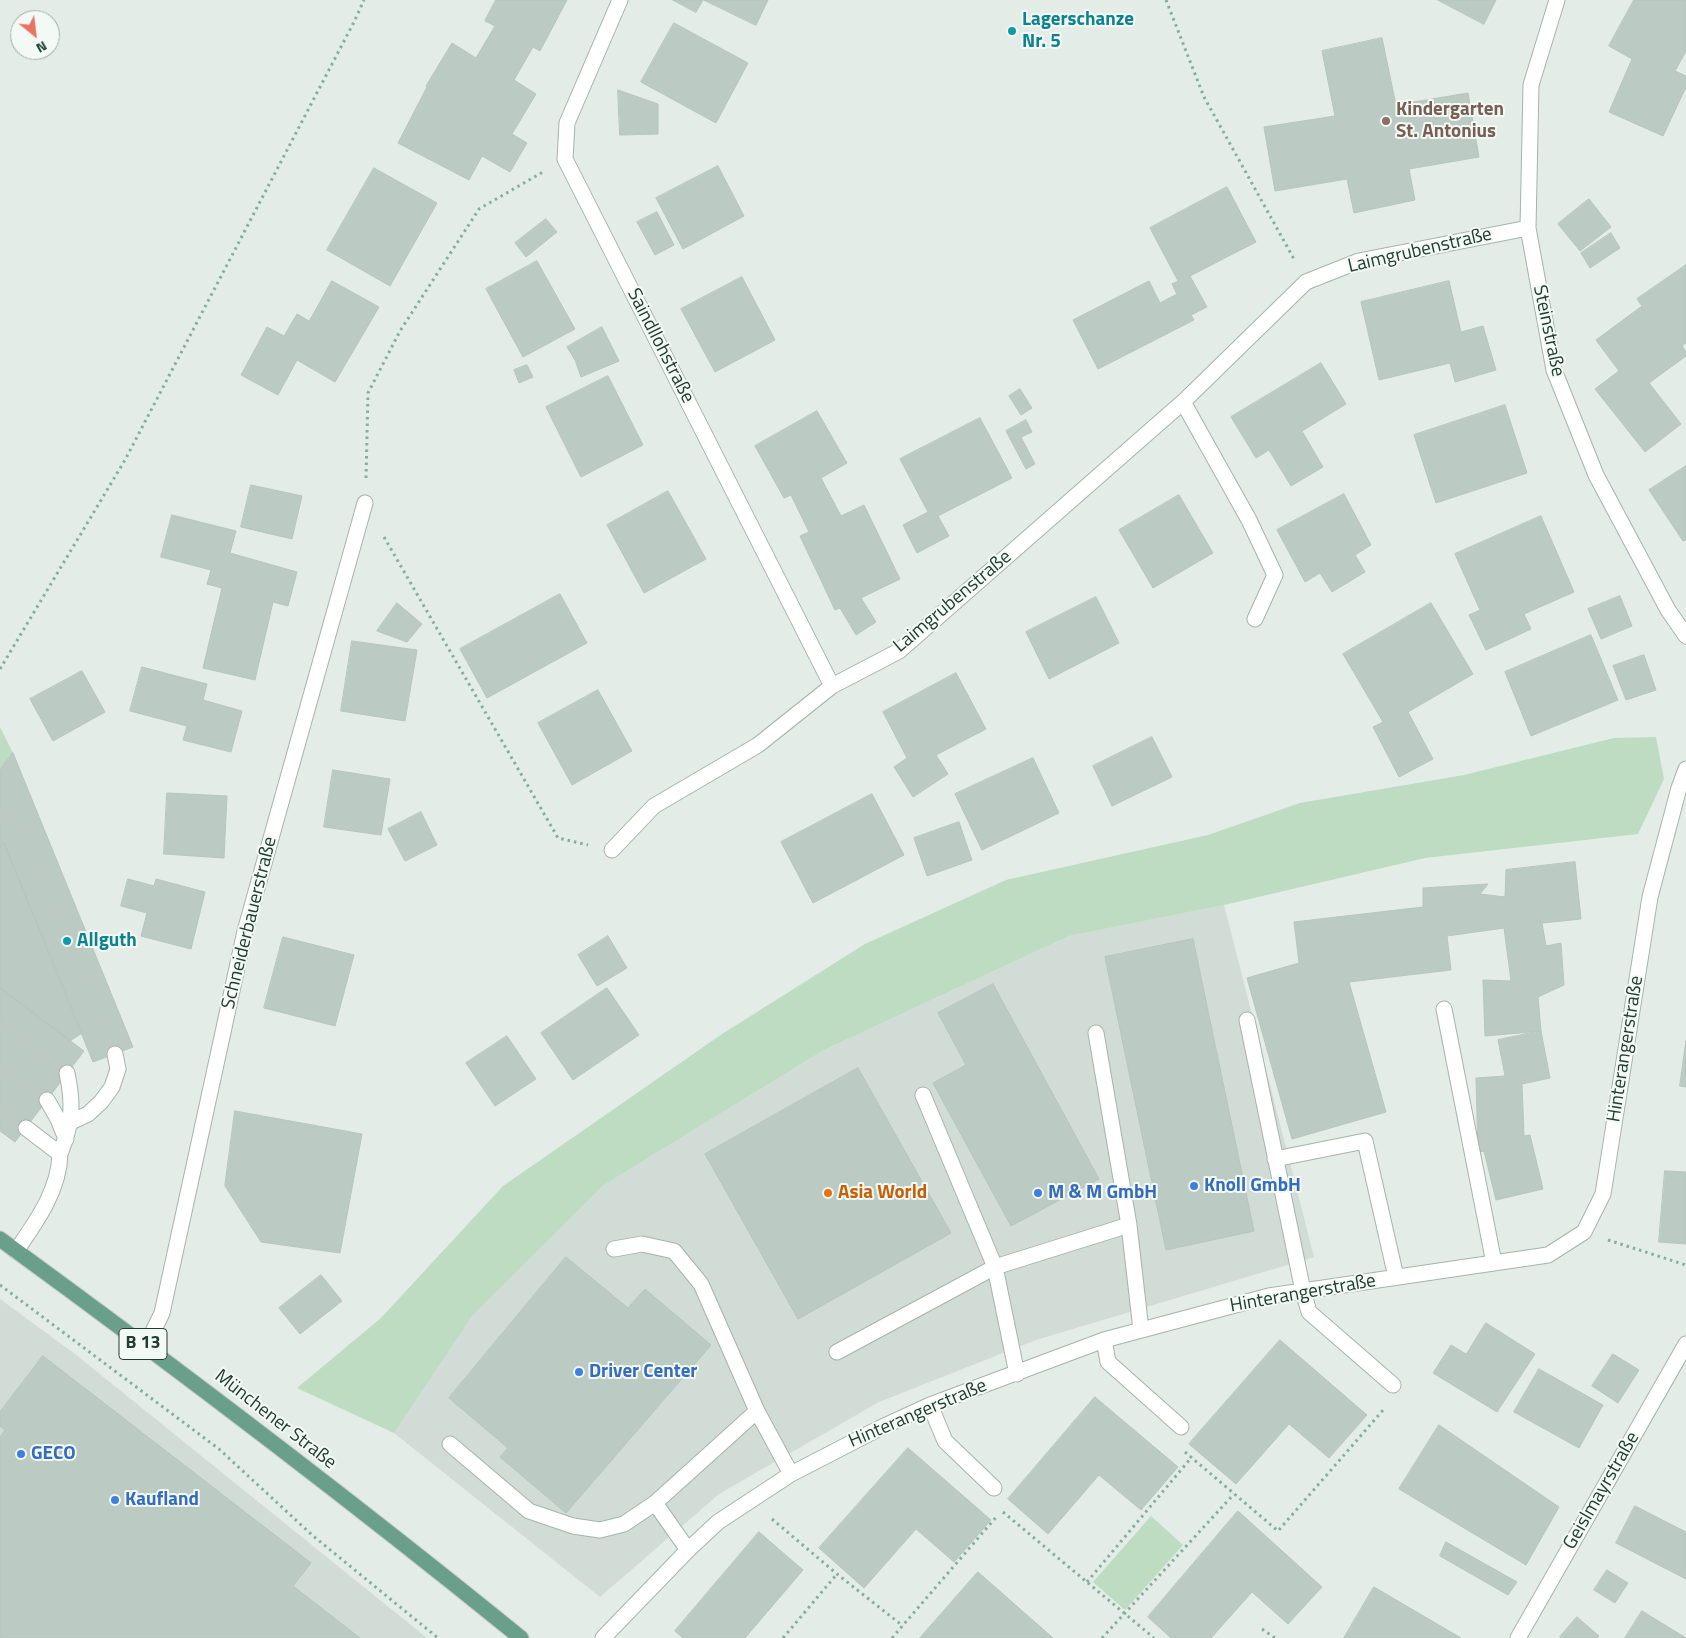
<!DOCTYPE html>
<meta charset="utf-8">
<style>
body{margin:0}
#map{position:relative;width:1686px;height:1638px;overflow:hidden;background:#e3ece7;font-family:"Titillium Web",sans-serif}
canvas{display:block}
.north{position:absolute;left:10px;top:10px;width:50px;height:50px;box-sizing:border-box;background:#f3f9f5;border:1px solid #a0aea7;border-radius:50%;rotate:151deg;font-size:14px;font-weight:700;line-height:20px;text-align:center;color:#243d33}
.north::after{content:'';display:block;margin:auto;width:18px;height:22px;background:#eb7262;clip-path:polygon(50% 0,100% 100%,50% 72%,0 100%)}
</style>
<div id="map">
<canvas width="1686" height="1638"></canvas>
<div class="north">N</div>
</div>
<script>
const context = document.querySelector('canvas').getContext('2d');
context.lineJoin = 'round';
function fillPath(path, color) { context.fillStyle = color; context.fill(path, 'evenodd'); }
function trace(path, color, width, dash) { context.strokeStyle = color; context.lineWidth = width; context.lineCap = dash ? 'butt' : 'round'; context.setLineDash(dash || []); context.stroke(path); }
function write(font, color, halo, rows, align = 'center') {
  context.font = font + ' "Titillium Web",sans-serif'; context.lineWidth = 4; context.setLineDash([]); context.textBaseline = 'middle'; context.strokeStyle = halo; context.fillStyle = color; for (const [text, x, y, turn = 0] of rows) {
    context.save(); context.translate(x, y); context.rotate((+turn || 0) * Math.PI / 180); context.textAlign = isNaN(turn) ? turn : align; if (halo) context.strokeText(text, 0, 0); context.fillText(text, 0, 0); context.restore();
  }
}
const built = new Path2D(`
 M1224 905 1314 1257 1036 1340 879 1402 719 1494 600 1597 394 1433 473 1315 604 1185 824 1050 1069 936Z
 M0 1299 75 1354 427 1638H0Z`);
const green = new Path2D(`
 M0 727 13 753 0 770Z
 M1656 737 1664 779 1638 834 1425 858 1224 905 1069 936 824 1050 604 1185 473 1315 394 1433 297 1388 381 1318 503 1186 722 1034 865 944 1006 880 1208 835 1300 803 1464 775 1614 738Z
 M1151 1516 1183 1545 1125 1610 1093 1582Z`);
const building = new Path2D(`
 M496 0H567L540 51 533 47 514 80 536 94 512 134 527 143 510 172 482 156 469 180 398 143 427 87 426 86 452 43 476 58 495 26 485 21Z
 M673 0H703L696 12Z
 M704 0H768L756 25Z
 M1438 0H1496L1484 24Z
 M1634 0H1686V51L1675 71 1686 76V87L1663 136 1609 112 1632 59 1609 46Z
 M674 23 748 63 716 123 641 82Z
 M1382 38 1396 105 1468 93 1479 157 1409 169 1415 200 1354 213 1347 179 1275 191 1264 127 1335 116 1322 51Z
 M618 90 658 104V134L620 135Z
 M718 166 744 216 683 249 656 198Z
 M374 168 437 203 390 286 327 250Z
 M1227 187 1256 242 1190 276 1207 307 1191 315 1194 320 1098 369 1073 320 1149 281 1160 303 1177 294 1172 284 1178 281 1150 228Z
 M1589 199 1611 227 1580 251 1558 224Z
 M657 212 674 245 655 255 637 222Z
 M546 219 557 232 526 257 515 243Z
 M1611 233 1620 248 1590 268 1581 253Z
 M537 261 575 329 523 357 486 289Z
 M1686 265V343L1682 346 1686 352V356L1649 383 1681 424 1645 452 1595 389 1619 371 1596 340 1642 306 1637 299Z
 M742 277 775 340 715 372 681 309Z
 M332 281 379 307 335 382 297 360 278 395 241 375 267 327 284 336 297 314 309 321Z
 M1449 281 1461 332 1483 326 1496 370 1455 382 1450 363 1379 380 1361 302Z
 M602 327 619 361 581 377 575 360 567 347Z
 M1321 363 1346 404 1302 431 1323 467 1291 486 1269 450 1256 458 1231 417Z
 M527 365 533 377 519 383 514 370Z
 M608 376 643 445 581 477 546 407Z
 M1020 389 1032 408 1021 415 1009 396Z
 M1505 405 1527 473 1436 503 1414 435Z
 M817 411 847 463 821 478 841 516 864 505 900 579 861 598 876 622 856 635 840 608 835 610 800 536 809 532 791 495 784 498 755 446Z
 M980 418 1012 478 938 516 949 536 917 553 903 525 928 512 900 459Z
 M1026 420 1032 432 1021 437 1035 464 1026 469 1006 431Z
 M1686 466V540L1683 541 1649 490Z
 M251 485 302 496 292 539 241 527Z
 M668 491 706 559 644 593 607 525Z
 M1344 494 1371 545 1355 555 1365 572 1332 592 1320 573 1305 582 1277 530Z
 M1179 495 1213 553 1153 588 1119 530Z
 M172 515 236 531 230 553 297 572 288 606 273 602 255 680 203 668 222 588 207 584 211 570 161 557Z
 M1541 516 1574 592 1524 614 1531 629 1486 650 1469 615 1480 610 1455 554Z
 M560 594 587 643 487 698 460 649Z
 M1620 596 1632 626 1601 639 1588 609Z
 M1096 597 1119 643 1049 679 1026 632Z
 M397 603 422 624 407 642 377 631Z
 M1431 603 1473 674 1408 712 1433 759 1399 777 1373 727 1383 722 1343 654Z
 M1591 635 1618 700 1531 736 1505 672Z
 M352 641 417 650 405 721 341 711Z
 M1644 655 1656 690 1626 700 1613 666Z
 M142 667 207 684 203 700 242 711 231 752 183 740 187 726 130 711Z
 M82 671 105 712 53 741 30 699Z
 M956 673 986 729 936 755 948 774 913 797 894 767 907 758 883 712Z
 M598 690 632 751 572 785 538 723Z
 M1152 737 1172 777 1112 806 1093 766Z
 M13 753 133 1047 93 1062 4 843 0 848V770Z
 M1033 758 1059 813 982 850 955 794Z
 M333 770 390 779 381 835 324 827Z
 M167 793 227 796 224 858 164 854Z
 M872 794 904 855 813 903 781 842Z
 M421 812 437 845 405 861 388 829Z
 M959 822 972 860 927 876 914 838Z
 M4 843 82 1033 70 1041 0 988V848Z
 M1575 862 1581 919 1542 923 1546 946 1561 943 1564 985 1538 997 1541 1031 1485 1036 1483 980 1511 981 1504 928 1447 936 1451 970 1349 982 1386 1112 1292 1139 1247 978 1299 963 1294 922 1423 907V888L1488 884 1480 894 1505 897 1506 870Z
 M128 879 154 886 156 879 205 892 191 949 141 936 147 913 121 906Z
 M608 936 627 968 597 986 578 955Z
 M283 937 354 955 335 1026 264 1008Z
 M1193 939 1254 1231 1166 1250 1105 957Z
 M993 984 1099 1179 1011 1226 933 1083 966 1065 938 1013Z
 M0 988 84 1051 15 1142 0 1131Z
 M607 988 639 1035 573 1080 541 1033Z
 M1541 1031 1550 1078 1522 1084 1524 1136 1530 1135 1543 1189 1496 1200 1484 1151 1478 1152 1476 1078 1505 1076 1498 1040Z
 M507 1036 536 1079 495 1106 466 1063Z
 M1686 1041V1087L1680 1086Z
 M858 1068 951 1233 798 1319 705 1154Z
 M235 1111 362 1134 340 1253 261 1242 225 1186Z
 M1665 1171 1686 1172V1244L1659 1242Z
 M566 1257 628 1308 645 1289 711 1345 566 1513 500 1457 508 1448 449 1398Z
 M321 1275 342 1301 300 1334 279 1308Z
 M1486 1323 1535 1354 1497 1412 1433 1373 1451 1345 1466 1354Z
 M1280 1340 1367 1415 1329 1458 1289 1424 1236 1484 1189 1444Z
 M1613 1354 1639 1370 1618 1403 1592 1386Z
 M43 1356 311 1563 293 1586 360 1638H0V1437L5 1430 0 1426V1412Z
 M1539 1369 1603 1405 1579 1448 1514 1412Z
 M1095 1397 1178 1467 1141 1510 1099 1475 1048 1534 1008 1499Z
 M1439 1425 1559 1507 1526 1565 1399 1489Z
 M908 1448 991 1520 954 1562 916 1529 864 1588 819 1548Z
 M1635 1506 1686 1532V1579L1616 1543Z
 M1238 1511 1322 1587 1288 1624 1252 1592 1211 1638H1171L1148 1617Z
 M759 1532 803 1570 745 1638H683L675 1631Z
 M1446 1542 1517 1582 1508 1595 1440 1556Z
 M1607 1570 1628 1583 1615 1603 1594 1590Z
 M978 1572 1053 1638H920Z
 M1374 1587 1461 1638H1344Z
 M1642 1611 1686 1638H1625Z
 M1577 1617 1599 1636 1597 1638H1561L1560 1637Z`);
const minorTunnel = new Path2D(`
 M0 814 13 815 23 828 115 1054
 M0 1023 67 1073
 M0 1066 47 1100
 M0 1109 26 1128`);
const path = new Path2D(`
 M1166 0 1204 97 1294 259
 M366 478 368 393 400 331 479 209 543 172
 M384 537 558 838 588 845
 M0 669 125 460 354 22 364 0
 M1608 1240 1686 1265
 M0 1285 219 1449 312 1535 438 1638
 M1185 1452 1278 1531 1384 1409
 M1003 1512 1154 1638
 M772 1519 837 1574 903 1626
 M1087 1582 1191 1458
 M1262 1629 1275 1638
 M783 1638 837 1574
 M892 1638 998 1515
 M1102 1638 1234 1494`);
const minor = new Path2D(`
 M620 0 567 123 565 159 832 686
 M1557 0 1531 85 1528 228 1554 370 1596 475 1668 610 1686 636
 M1183 402 1249 520 1275 575 1255 619
 M612 850 654 806 758 745 832 686 899 651 1183 402 1306 282 1359 261 1528 228
 M1444 1009 1494 1263
 M1247 1020 1303 1291 1309 1312 1393 1385
 M1096 1033 1129 1225 1141 1330
 M923 1095 995 1267 1017 1374
 M47 1100 58 1119 66 1139
 M71 1122 88 1114 101 1102 112 1087 118 1069 115 1054
 M60 1154C72 1123 74 1106 67 1073
 M1275 1159 1365 1141 1396 1277
 M614 1249 642 1244 674 1251 701 1284 757 1411 791 1474
 M16 1251C36 1222 59 1191 60 1154L26 1128
 M1104 1340 1108 1362 1181 1427
 M146 1346 162 1313 245 931 365 503
 M837 1352 995 1267 1129 1225
 M930 1405 945 1441 994 1488
 M450 1444 529 1511 573 1526 600 1530 624 1524 655 1503 757 1411
 M655 1503 688 1550
 M603 1638 688 1550 718 1522 791 1474 880 1428 930 1405 1104 1340 1269 1296 1548 1255 1584 1232 1603 1194 1650 897 1679 788 1686 769
 M1518 1638 1686 1344`);
const major = new Path2D(`
 M0 1239C177 1368 351 1500 521 1638`);
const markers = [
 [1012,31,5,"#0f9aa8"],
 [1386,121,5,"#8d6e63"],
 [67,941,5,"#0f9aa8"],
 [1194,1186,5,"#3f7fe0"],
 [828,1193,5,"#e8710a"],
 [1038,1193,5,"#3f7fe0"],
 [579,1372,5,"#3f7fe0"],
 [21,1454,5,"#3f7fe0"],
 [115,1500,5,"#3f7fe0"]
];
const shields = [
 [143,1344,48]
];
const shieldNames = [
 ["B 13",143,1344]
];
const cultureNames = [
 ["Lagerschanze",1022,20],
 ["Nr. 5",1022,42],
 ["Allguth",77,941]
];
const educationNames = [
 ["Kindergarten",1396,110],
 ["St. Antonius",1396,132]
];
const streetNames = [
 ["Laimgrubenstraße",1420,251,-13],
 ["Steinstraße",1548,331,78],
 ["Saindllohstraße",660,346,63],
 ["Laimgrubenstraße",953,602,-40],
 ["Schneiderbauerstraße",250,923,-76],
 ["Hinterangerstraße",1626,1049,-81],
 ["Hinterangerstraße",1303,1294,-10],
 ["Hinterangerstraße",918,1414,-23],
 ["Münchener Straße",275,1420,38],
 ["Geislmayrstraße",1602,1491,-60]
];
const shopNames = [
 ["Knoll GmbH",1204,1186],
 ["M & M GmbH",1048,1193],
 ["Driver Center",589,1372],
 ["GECO",31,1454],
 ["Kaufland",125,1500]
];
const foodNames = [
 ["Asia World",838,1193]
];
fillPath(built, '#d1dcd6');
fillPath(green, '#bddcc1');
fillPath(building, '#bbcac2');
trace(building, '#b6c5bd', 1);
trace(minorTunnel, '#bdc9c3', 15, [15, 8]);
trace(minor, '#a6b4ad', 17);
trace(major, '#c2c9c6', 17);
trace(path, '#85ae9c', 3, [2.5, 4]);
trace(minor, '#fff', 15);
trace(major, '#6a9f8b', 15);
for (const [x, y, r, color] of markers) { const dot = new Path2D(); dot.arc(x, y, r, 0, 2 * Math.PI); context.fillStyle = color; context.fill(dot); trace(dot, '#f3f9f5', 2); }
for (const [x, y, w] of shields) { const box = new Path2D(); box.roundRect(x - w / 2, y - 15.5, w, 31, 4); context.fillStyle = '#f3f9f5'; context.fill(box); trace(box, '#243d33', 1); }
write('bold 18px', '#243d33', null, shieldNames);
write('bold 19px', '#0d838f', '#f3f9f5', cultureNames, 'left');
write('bold 19px', '#785e54', '#f3f9f5', educationNames, 'left');
write('19px', '#243d33', '#f3f9f5', streetNames);
write('bold 19px', '#366cbe', '#f3f9f5', shopNames, 'left');
write('bold 19px', '#c56008', '#f3f9f5', foodNames, 'left');
</script>
